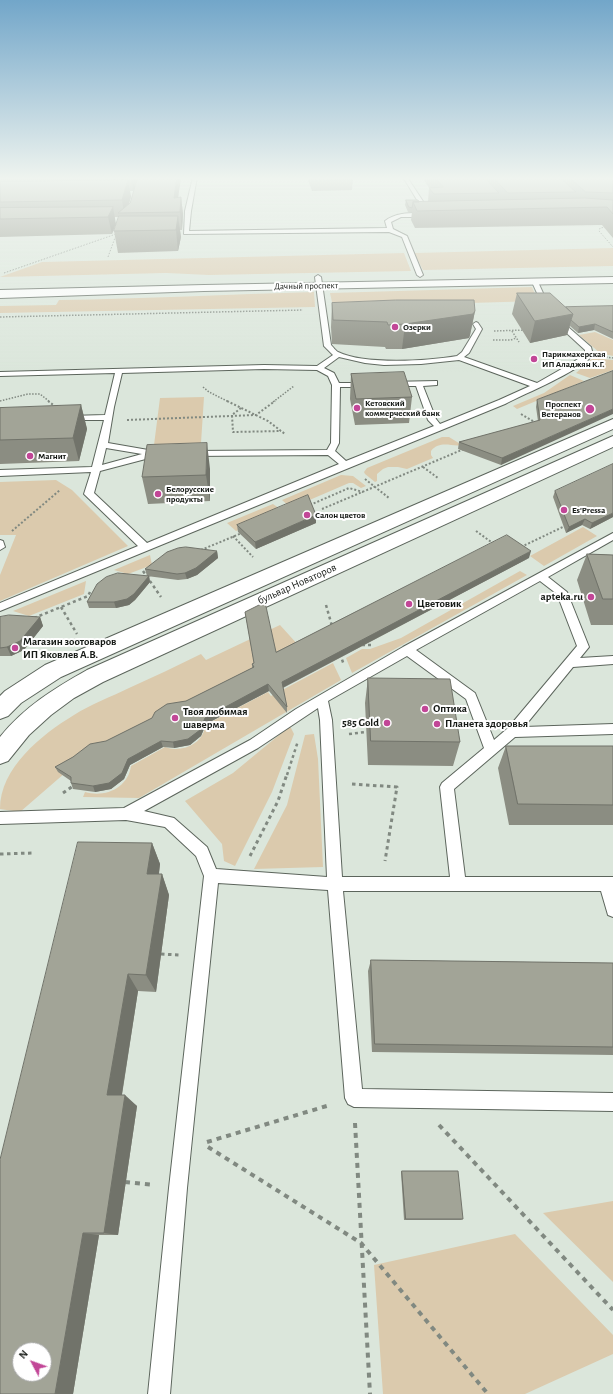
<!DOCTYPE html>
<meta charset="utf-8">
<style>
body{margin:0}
#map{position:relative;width:613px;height:1394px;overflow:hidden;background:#dbe6db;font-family:"Alegreya Sans",sans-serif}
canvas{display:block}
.north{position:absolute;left:12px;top:1342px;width:40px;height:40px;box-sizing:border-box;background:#fff;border:1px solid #a2a3a2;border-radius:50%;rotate:311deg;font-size:11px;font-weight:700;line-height:16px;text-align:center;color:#161a16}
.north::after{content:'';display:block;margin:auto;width:14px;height:18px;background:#c24697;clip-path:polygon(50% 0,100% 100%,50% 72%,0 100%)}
</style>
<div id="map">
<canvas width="613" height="1394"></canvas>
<div class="north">N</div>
</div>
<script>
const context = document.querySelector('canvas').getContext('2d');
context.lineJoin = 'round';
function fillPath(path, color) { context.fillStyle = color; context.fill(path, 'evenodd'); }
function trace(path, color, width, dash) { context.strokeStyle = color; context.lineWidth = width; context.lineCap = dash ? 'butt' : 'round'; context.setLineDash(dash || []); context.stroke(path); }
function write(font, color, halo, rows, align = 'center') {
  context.font = font + ' "Alegreya Sans",sans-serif'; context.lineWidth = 4; context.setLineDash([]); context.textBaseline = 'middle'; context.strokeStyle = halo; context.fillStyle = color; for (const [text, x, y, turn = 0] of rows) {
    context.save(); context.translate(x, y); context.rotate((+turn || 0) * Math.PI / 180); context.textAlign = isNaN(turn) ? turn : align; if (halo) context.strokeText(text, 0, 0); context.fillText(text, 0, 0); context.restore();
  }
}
const green = new Path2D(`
 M613 248V266L423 270 414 253Z
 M404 253 411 271 209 275 166 273 0 277 42 262Z
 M532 287 538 301 333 307 330 293Z
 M314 292 315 307 0 313V306L56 305 59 300C144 299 229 294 314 292Z
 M595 332 613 340V356L600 353 579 335Z
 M593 358 613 360V370L590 378 576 373Z
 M570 375 584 381 517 409 513 406 544 393Z
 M204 397 201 443 154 445 160 398Z
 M442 437H449L462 445C451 447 440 440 431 451V455L433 458 407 469 398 467H388L383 469 377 474V481L375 482 365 474 364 472 367 468Z
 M341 475 353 476 366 486 361 488 353 483H349L291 508 282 500Z
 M56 480 72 490 128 546 0 601V575L16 535H0V482Z
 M273 504 283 511 236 531 227 523Z
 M583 527 597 536 544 566 530 556Z
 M150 555 152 565 128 574 114 570Z
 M520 571 527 575 352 673 346 658 362 649H370L401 638Z
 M86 581 84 594 29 616 13 611Z
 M280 625 299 646 65 773 20 812 0 809C0 768 41 735 74 715 91 704 111 697 129 688 153 677 177 666 201 654L206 660Z
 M333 663 341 680 139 798 83 797 85 792C105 798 128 788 131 766L165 747C180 753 204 745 205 725L268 692 271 696Z
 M290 726 294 734 272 792 235 866 224 861 222 844 185 801 233 773Z
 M314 734 318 759 323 867 254 869 287 805 305 735Z
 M613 1201V1282L543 1213Z
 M515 1234 613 1335V1354L525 1394H383L374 1265Z`);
const pathFar5 = new Path2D(`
 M606 227 600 228 599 231 613 247
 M108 257 116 235
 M4 273 116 234`);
const pathFar4 = new Path2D(`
 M0 317 303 310
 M494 331 525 330
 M512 331 519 342
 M493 340H511L516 338
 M606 357 613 358
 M203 387 209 392 229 402
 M0 401 28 394H40L50 402
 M273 402 294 386`);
const pathFar3 = new Path2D(`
 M48 401 56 407
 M227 401 268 421 285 434
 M241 408 232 415 233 432 281 431
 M521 414 536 423
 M127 420 256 415 275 401
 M423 467 438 478
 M365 479 389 498
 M310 505 349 488 363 492
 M322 509 464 449
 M12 531 60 490
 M476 531 494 544
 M233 536 253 557
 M521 547 567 525
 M201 550 242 533`);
const pathFar2 = new Path2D(`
 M143 571 161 597
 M326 605 332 626
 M61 607 77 634
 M34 618 88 596 90 592
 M362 645H372
 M340 654 344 665
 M349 734 366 732
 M287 775 298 741`);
const pathFar1 = new Path2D(`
 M352 784 397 787 385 861
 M63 793 73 786
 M0 854 33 853
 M250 856 278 801 287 774
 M161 954 179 955`);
const path = new Path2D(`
 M355 1123 370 1394
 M439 1125 613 1310
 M207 1142 330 1105
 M208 1147 361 1243 488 1394
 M125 1182 154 1185`);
const service = new Path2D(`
 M193 177H197L191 211 189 231 387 228 385 221C396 212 412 213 425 213L403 177H407L432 215 429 217H401L391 222 393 229 407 236 423 275 420 277 417 275 402 237 389 232 184 234 185 211Z
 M318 275 321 277 331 345C333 347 336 351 338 352 364 365 428 361 457 356L462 352 476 329 473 324 476 322 478 323 482 329 469 353 464 357 537 383 572 363 585 354V350L547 315 532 282 535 280 538 282 552 313 591 347 593 355C576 373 528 392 505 404L0 611V603L138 546 84 494 91 472 0 476V470L92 467 104 420H69L65 418 69 416 105 415 115 373 0 376V372L264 365 317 366 333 355 324 346 315 277ZM339 357 365 363 384 365 421 364 459 360 530 386 499 400 440 424 436 419 423 386 437 385V381L388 382V386H416L428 420 434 426 346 461 335 451 339 443 340 387H367L371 385 367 383H339L334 373 324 368ZM264 369 317 370 328 376 332 385 331 443 327 450 193 451 189 454 190 456 328 455 339 464 147 543 94 493 100 471 157 456 158 454 154 451 108 443 114 407 122 373ZM106 448 142 454 102 465Z
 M613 533V540L548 577 567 592 589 647 580 658 613 656V664L573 667 524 727 613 724V734L515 737 454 789 465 877H613V917L608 915 601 891H343L362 1089 613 1093V1111L354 1107 348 1104 345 1098 328 890 218 883 187 1188 170 1394H148L169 1188 204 876 196 856 165 827 126 820 0 824V812L124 808 250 740 296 709 403 647ZM540 581 557 594 577 646 508 728 494 740 475 693 416 650ZM407 656 466 699 484 748 442 783 440 787 450 877H342L332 720 328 701ZM318 708 320 720 327 877 216 869 207 847 174 818 144 811 258 748Z
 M0 540 3 541 5 547 0 550Z`);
const tertiary = new Path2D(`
 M613 419V429L61 677 21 703 8 716 0 719V696L5 691 45 665Z
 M613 436V447L103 682 74 698 51 715 29 735 8 761 0 764V737C24 707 55 688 87 670Z`);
const secondary = new Path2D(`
 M613 277V283L204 291 0 298V290L204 285Z`);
const wall = new Path2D(`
 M0 177H181L178 198 181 197 183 214 182 230H180L181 237 178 251 118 253 114 231 119 217H115L112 234 0 237ZM135 185 130 203 129 204 131 197 130 191H133Z
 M307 177H352L353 180 352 190 312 191Z
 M422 177H613V238L602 225 415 228 411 220 412 212H408L405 205 406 200 419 202H428L429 188Z
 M517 293 566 307 613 306V339L594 330 578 333 570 326 567 335 530 343 512 314Z
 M332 303 475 311 470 335 469 338 402 349H386L385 347 332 344 331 327Z
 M613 371 501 465 458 449 459 442 538 421 536 407 537 400Z
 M351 374 412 397 409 423 355 425 350 399Z
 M81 405 87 429 79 461 0 464V408Z
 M210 469V501L148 504 142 477Z
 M555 491 613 517 590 529 582 525 566 533 553 497Z
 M316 523 256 549 238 532 237 525Z
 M217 551 218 558 197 575 187 579 178 580 147 576 145 569Z
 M587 554 613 555V625H591L577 580Z
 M529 558 283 688 287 707V713L269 691 206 724 201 736 190 745 174 748 163 747 130 765 124 779 111 789 95 792 73 789 71 783V781L58 772 55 767 252 668V664L254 663 245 612 276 652Z
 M149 576 150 582 135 600 129 605 116 608H89L87 602Z
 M0 617H40L43 626 24 650 11 656H0Z
 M368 678 460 742 453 766 368 765 365 703Z
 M506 746H613V825H509L498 768Z
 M152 843 160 864 159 874H162L169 895 156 992 138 991 122 1095 137 1106 118 1235H99L73 1394H0Z
 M371 960 613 963V1055L372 1052 368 971Z
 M402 1171 463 1219 461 1220H404L401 1172Z`);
const shadedWall = new Path2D(`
 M131 177H138L133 191Z
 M177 177H181L176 212 174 198Z
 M128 180 131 197 126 213H124L122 200Z
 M181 197 183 214 182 230 180 212Z
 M113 207 116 224 112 234 108 217Z
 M178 216 181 237 178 251 176 230Z
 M475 311 470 335 469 338 402 349 405 324Z
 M573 314 567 335 530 343 535 321Z
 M595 324 594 330 578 333 579 327Z
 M81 405 87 429 79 461 73 438Z
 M613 409V414L501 465 502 458Z
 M207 443 210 469V501L206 475Z
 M613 513V517L590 529 592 523Z
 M316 515V523L256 549 255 542Z
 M585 519 582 525 566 533 569 527Z
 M217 551 218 558 197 575 187 579 185 573Z
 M531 551 529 558 282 688V682Z
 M149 576 150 582 135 600 129 605 116 608 114 602Z
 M40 617 43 626 24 650 11 656 7 647Z
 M268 684 269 691 206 724 201 736 190 745 174 748 173 742 205 718Z
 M161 741 163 747 130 765 124 779 111 789 95 792 93 786 128 759Z
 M152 843 160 864 156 895 147 874Z
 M162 874 169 895 156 992 146 975Z
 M128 974 138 991 120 1106 107 1095Z
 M125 1095 137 1106 118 1235 104 1233Z
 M83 1233 99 1235 73 1394H55Z`);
const building = new Path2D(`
 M138 177H177L174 198 181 197 180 212 118 213 130 203Z
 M311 177H352L353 180 312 181Z
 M435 177H484L499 193 434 194 429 188 443 187Z
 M493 177H559L576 192 508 193Z
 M569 177H613V193L586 192Z
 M128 180 122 200 0 202V182Z
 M585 198 613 200V214L607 207 417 211 413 202Z
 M406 200H418L419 202H413L412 208 409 207Z
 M113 207 108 217 0 219V208Z
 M119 216H178L176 230 114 231Z
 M517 293H550L573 314 535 321Z
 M396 300H474L475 311 473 314 405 324 388 325 387 322 333 320 332 303Z
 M613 306V332L595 324 579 327 571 320 573 314 566 307Z
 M613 371V409L502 458 459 442 540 420 537 400Z
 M404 372 412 397 356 399 351 374Z
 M81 405 73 438 0 440V408Z
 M207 443 206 475 142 477 147 445Z
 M613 464V513L592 523 585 519 569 527 555 491Z
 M308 495 316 515 255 542 237 525Z
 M507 535 531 551 282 682 287 707 268 684 205 718 200 730 188 739 173 742 161 741 128 759 122 773 109 783 93 786 71 783V777L55 767 73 757 90 744 106 741 152 718 155 712 167 704 186 701 254 667 252 664 254 663 245 612 265 602 276 652Z
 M186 547 217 551 196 568 185 573 177 574 145 569 167 552 178 548Z
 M587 554 613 555V599H603Z
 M118 573 149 576 134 594 127 599 114 602H87L97 584 106 577Z
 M9 615 40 617 20 641 7 647 0 648V617Z
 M368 678 450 679 460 742 371 741Z
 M506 746H613V805L518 804Z
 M78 842 152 843 147 874H162L146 975 128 974 107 1095H125L104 1233H83L55 1394H0V1160ZM20 1350H44V1374H20Z
 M371 960 613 963V1047L375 1044Z
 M402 1171H458L463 1219H406Z`);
const markers = [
 [395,327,4,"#c24697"],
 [534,359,4,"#c24697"],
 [357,408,4,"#c24697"],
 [590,409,5,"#c24697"],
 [30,456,4,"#c24697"],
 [158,494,4,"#c24697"],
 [564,510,4,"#c24697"],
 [307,515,4,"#c24697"],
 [591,597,4,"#c24697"],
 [409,604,4,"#c24697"],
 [15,648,4,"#c24697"],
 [425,709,4,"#c24697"],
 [175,718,4,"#c24697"],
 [387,723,4,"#c24697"],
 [437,724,4,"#c24697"]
];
const farStreetnames = [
 ["Дачный проспект",306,286,-1]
];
const farPoinames = [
 ["Озерки",403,327],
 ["Парикмахерская",542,354],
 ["ИП Аладжян К.Г.",542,364],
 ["Кетовский",365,403],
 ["коммерческий банк",365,413],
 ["Проспект",581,404,"right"],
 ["Ветеранов",581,414,"right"],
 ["Магнит",38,456],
 ["Белорусские",166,489],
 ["продукты",166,499],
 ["Es'Pressa",572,510],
 ["Салон цветов",315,515]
];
const streetNames = [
 ["бульвар Новаторов",297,584,-24]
];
const poiNames = [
 ["apteka.ru",583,597,"right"],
 ["Цветовик",417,604],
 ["Магазин зоотоваров",23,642],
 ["ИП Яковлев А.В.",23,655],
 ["Оптика",433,709],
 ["Твоя любимая",183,712],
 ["шаверма",183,725],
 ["585 Gold",379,723,"right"],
 ["Планета здоровья",445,724]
];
fillPath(green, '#dbcaad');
trace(service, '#5c655c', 2);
trace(tertiary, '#5c655c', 2);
trace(secondary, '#5c655c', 2);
trace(pathFar5, '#818981', 1, [1.5, 1.5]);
trace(pathFar4, '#818981', 1.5, [1.5, 1.5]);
trace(pathFar3, '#818981', 2, [2, 2]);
trace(pathFar2, '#818981', 2.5, [3, 3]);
trace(pathFar1, '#818981', 3, [3.5, 3.5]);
trace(path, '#818981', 4, [5, 5]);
fillPath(service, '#fff');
fillPath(tertiary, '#fff');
fillPath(secondary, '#fff');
fillPath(wall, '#8b8d82');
fillPath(shadedWall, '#71736a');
fillPath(building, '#a2a497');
trace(building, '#71736a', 1);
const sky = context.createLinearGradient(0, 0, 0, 372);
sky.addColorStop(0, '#72a6c9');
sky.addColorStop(0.48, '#eff4ef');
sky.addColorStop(1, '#eff4ef00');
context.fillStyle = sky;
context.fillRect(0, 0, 613, 372);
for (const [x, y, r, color] of markers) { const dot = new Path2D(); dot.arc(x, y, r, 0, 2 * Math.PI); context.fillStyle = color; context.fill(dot); trace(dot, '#fff', 1.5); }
write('9px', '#161a16', '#fff', farStreetnames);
write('bold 9px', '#161a16', '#fff', farPoinames, 'left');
write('11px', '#161a16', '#fff', streetNames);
write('bold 11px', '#161a16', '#fff', poiNames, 'left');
</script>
